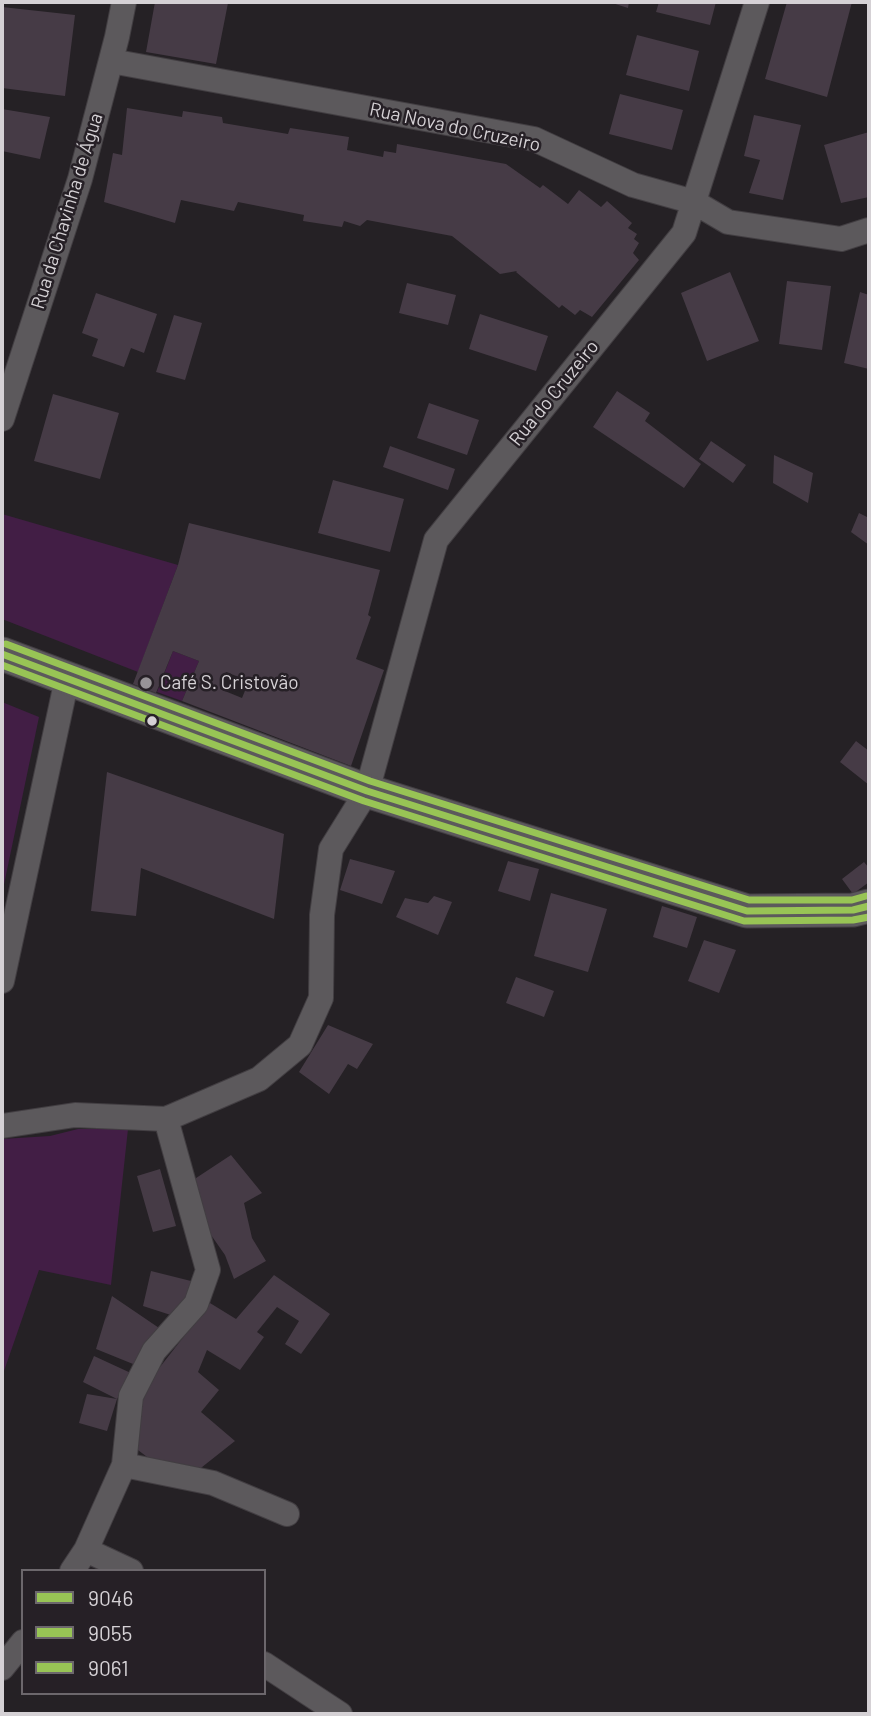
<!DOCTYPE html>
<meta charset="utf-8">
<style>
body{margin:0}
#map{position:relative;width:871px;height:1716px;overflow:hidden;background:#252125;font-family:Barlow,sans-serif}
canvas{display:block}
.frame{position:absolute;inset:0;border:4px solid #d5d1d5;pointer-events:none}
.legend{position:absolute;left:21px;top:1569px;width:245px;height:126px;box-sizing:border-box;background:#262026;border:2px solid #6c676c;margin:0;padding:9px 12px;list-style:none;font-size:21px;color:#d5d1d5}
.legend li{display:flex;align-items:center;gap:14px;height:35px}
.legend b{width:35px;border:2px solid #6c676c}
</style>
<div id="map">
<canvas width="871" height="1716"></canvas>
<div class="frame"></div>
<ul class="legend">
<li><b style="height:9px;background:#98c455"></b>9046</li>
<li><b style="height:9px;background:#98c455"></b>9055</li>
<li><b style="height:9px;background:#98c455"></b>9061</li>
</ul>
</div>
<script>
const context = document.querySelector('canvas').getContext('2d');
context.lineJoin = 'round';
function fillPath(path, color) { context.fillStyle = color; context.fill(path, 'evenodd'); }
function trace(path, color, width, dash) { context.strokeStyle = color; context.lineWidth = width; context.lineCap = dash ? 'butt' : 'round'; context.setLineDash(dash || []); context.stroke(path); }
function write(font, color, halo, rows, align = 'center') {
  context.font = font + ' Barlow,sans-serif'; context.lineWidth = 5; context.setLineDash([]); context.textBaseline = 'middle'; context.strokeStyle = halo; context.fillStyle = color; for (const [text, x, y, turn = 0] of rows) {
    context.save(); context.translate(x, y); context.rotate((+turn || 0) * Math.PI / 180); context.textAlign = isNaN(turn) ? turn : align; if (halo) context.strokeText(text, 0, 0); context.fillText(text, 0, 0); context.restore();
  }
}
const green = new Path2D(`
 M2 514 178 565 138 672 2 619Z
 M173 651 199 661 182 701 157 692Z
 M2 702 39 717 2 894Z
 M78 1129H128L111 1285 39 1270 4 1371H2V1139L50 1136Z`);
const building = new Path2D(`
 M155 2 228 3 216 64 146 52Z
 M609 2H629L628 8Z
 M659 2H716L710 25 656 12Z
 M787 2H852L827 97 765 79Z
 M2 7 75 15 65 96 2 88Z
 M637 35 699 51 689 91 626 75Z
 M620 94 683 110 672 150 609 134Z
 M127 108 182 117 183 111 222 117 223 123 288 134 290 128 349 137 347 150 383 157 384 151 396 153 397 144 506 164 540 188 543 185 568 204 579 190 601 207 607 201 632 223 628 228 637 234 634 239 639 243 633 253 639 260 592 317 580 310 575 315 562 305 559 308 516 272 517 271 500 274 452 236 367 220 360 226 344 221 342 227 303 221 304 215 238 202 234 211 181 200 175 223 104 202 113 153 122 155Z
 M2 109 50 117 40 159 2 151Z
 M754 115 801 125 783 200 749 193 760 160 744 156Z
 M869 132V197L841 203 824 145Z
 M730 272 759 341 707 361 681 293Z
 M787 281 831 286 822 350 779 344Z
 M407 283 456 295 448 325 399 313Z
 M860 292 869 295V369L844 363Z
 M96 293 157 314 144 353 131 348 124 367 92 356 98 339 82 333Z
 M480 314 548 336 536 371 469 349Z
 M174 315 202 323 185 380 156 372Z
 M617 391 650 413 645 421 701 464 684 488 593 427Z
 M53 394 119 413 100 479 34 461Z
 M429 403 479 420 467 455 417 438Z
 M711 441 746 465 733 483 699 459Z
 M390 446 455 469 448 490 383 467Z
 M774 455 813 473 808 503 773 483Z
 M333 480 404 499 390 552 318 533Z
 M859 513 869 518V545L851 532Z
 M189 523 380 570 368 615 371 617 356 659 384 670 351 766 182 701 199 661 173 651 156 693 133 684 178 565ZM226 672 249 681 242 698 220 689Z
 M856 741 869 751V785L840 762Z
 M107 772 284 834 274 919 141 868 136 916 91 911Z
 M350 859 395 871 382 904 340 890Z
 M508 861 539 869 530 901 498 891Z
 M864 862 869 868V882L853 894 842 879Z
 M551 893 607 909 588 972 534 956Z
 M434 896 452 902 438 935 396 917 405 898 428 903Z
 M662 906 697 917 687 948 653 937Z
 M704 940 736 950 719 993 688 981Z
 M516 977 554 991 544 1017 506 1003Z
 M328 1025 373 1044 357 1069 348 1064 329 1094 299 1072Z
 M231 1155 262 1193 244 1203 252 1238 266 1261 234 1279 225 1255 204 1225 187 1184Z
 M160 1169 176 1226 153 1232 137 1176Z
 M151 1271 195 1282 180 1318 143 1306Z
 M274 1275 330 1314 301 1354 285 1344 299 1321 277 1307 257 1332 264 1337 240 1370 207 1350 198 1372 219 1390 201 1412 235 1441 192 1475 163 1469 130 1444 135 1399 210 1303 236 1319Z
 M112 1296 165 1332 138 1366 96 1349Z
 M94 1356 133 1374 117 1399 83 1382Z
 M87 1394 117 1399 107 1431 79 1423Z`);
const minor = new Path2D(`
 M111 61 534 139 633 185 694 202 728 222 841 239 869 230
 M2 419 80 179 117 37 124 2
 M2 981 67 679
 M2 1126 75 1115 166 1119 259 1079 300 1045 321 998 322 915 331 849 367 791 436 540 684 233 757 2
 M124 1465 213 1483 287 1514
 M86 1550 131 1571
 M72 1571 86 1550 124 1465 131 1396 154 1351 196 1304 208 1270 166 1119
 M264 1664 340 1714
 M2 1668 23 1642`);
const secondary = new Path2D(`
 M2 654 367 791 747 911 853 910 869 906`);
const bus1 = new Path2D(`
 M2 654 367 791 747 911 853 910 869 906`);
const bus2 = new Path2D(`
 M2 665 364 801 744 921 853 920 869 917`);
const bus3 = new Path2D(`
 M6 644 370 781 749 900H852L866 896`);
const markers = [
 [146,683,7,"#979397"],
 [152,721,6,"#d5d1d5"]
];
const streetNames = [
 ["Rua Nova do Cruzeiro",455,127,12],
 ["Rua da Chavinha de Água",67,211,-73],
 ["Rua do Cruzeiro",554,393,-51]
];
const poiNames = [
 ["Café S. Cristovão",160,683]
];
fillPath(green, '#421e45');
fillPath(building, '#463b46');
trace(minor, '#423e42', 26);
trace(secondary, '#423e42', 35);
trace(minor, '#5c595c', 24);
trace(secondary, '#5c595c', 33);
trace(bus1, '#98c455', 7);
trace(bus2, '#98c455', 7);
trace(bus3, '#98c455', 7);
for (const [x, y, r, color] of markers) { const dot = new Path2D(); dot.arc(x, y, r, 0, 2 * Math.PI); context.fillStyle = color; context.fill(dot); trace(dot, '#262026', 2.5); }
write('19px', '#d5d1d5', '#262026', streetNames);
write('19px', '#d5d1d5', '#262026', poiNames, 'left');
</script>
